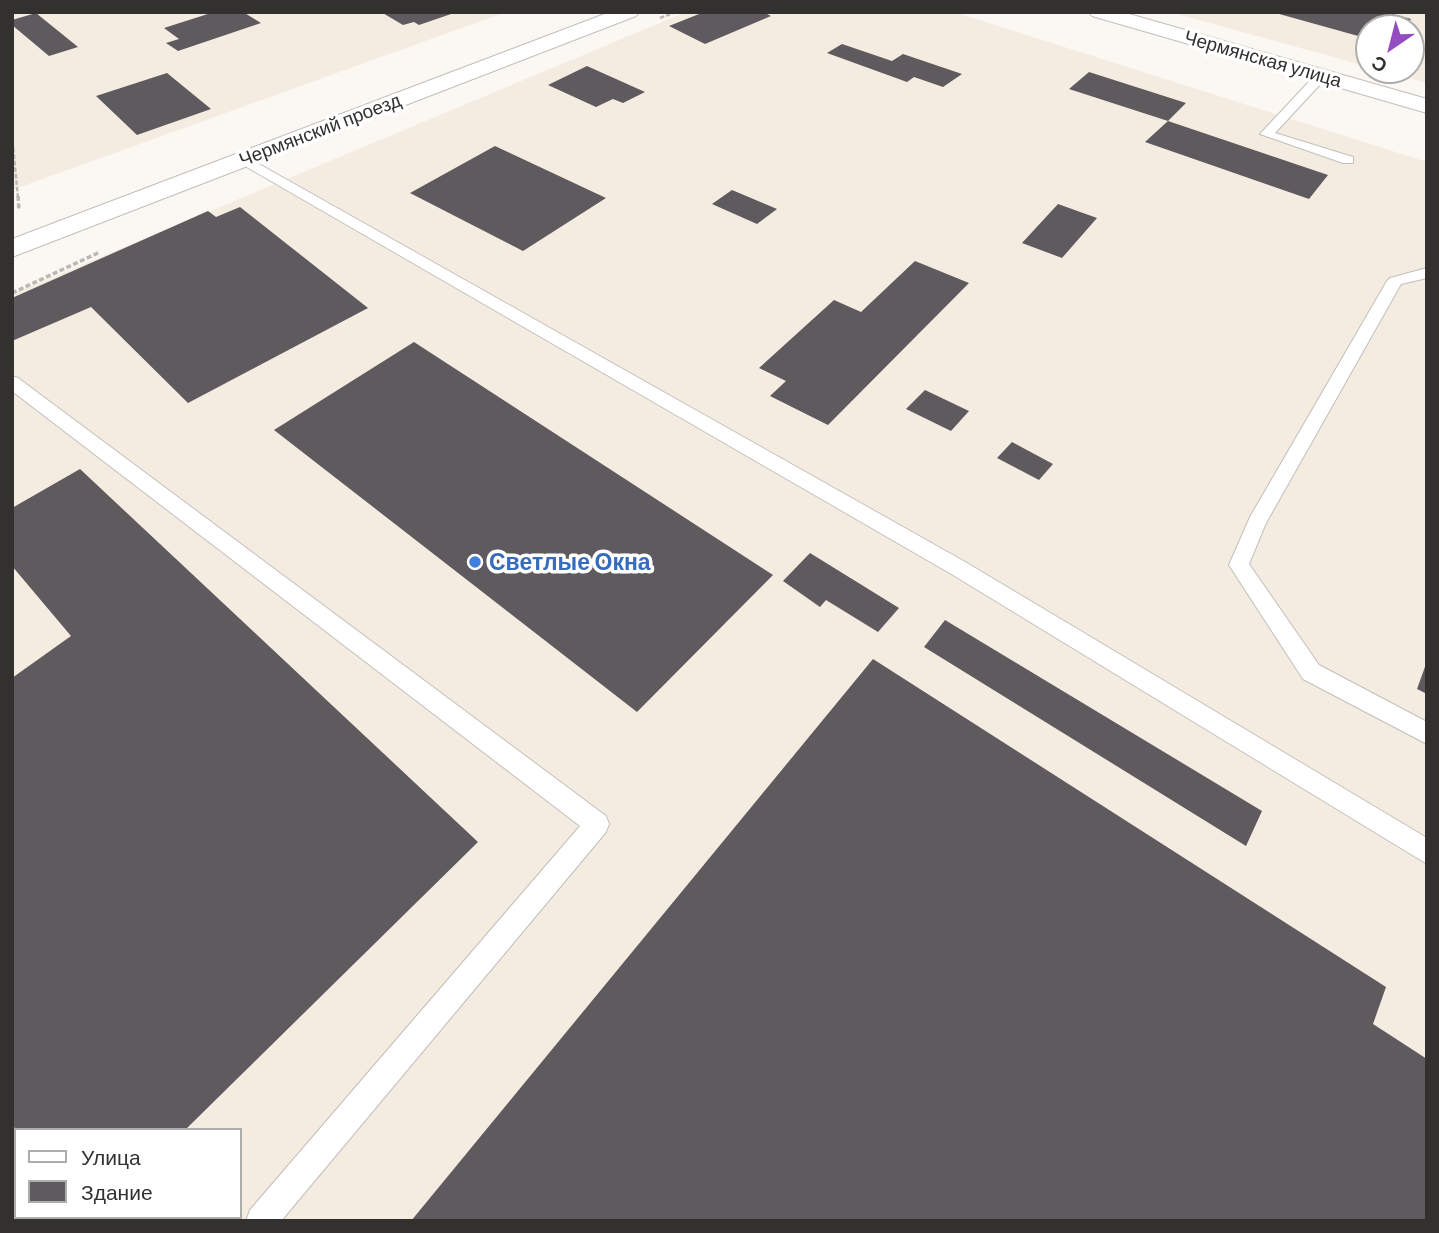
<!DOCTYPE html>
<meta charset="utf-8">
<style>
body{margin:0}
#map{position:relative;width:1439px;height:1233px;overflow:hidden;background:#fbf7f2;font-family:Barlow,sans-serif}
canvas{display:block}
.frame{position:absolute;inset:0;border:14px solid #33312f;pointer-events:none}
.legend{position:absolute;left:14px;top:1128px;width:228px;height:91px;box-sizing:border-box;background:#fff;border:2px solid #adadac;margin:0;padding:9px 12px;list-style:none;font-size:21px;color:#33312f}
.legend li{display:flex;align-items:center;gap:14px;height:35px}
.legend b{width:35px;border:2px solid #adadac}
.north{position:absolute;left:1355px;top:14px;width:70px;height:70px;box-sizing:border-box;background:#fff;border:2px solid #adadac;border-radius:50%;rotate:215deg;font-size:19px;font-weight:700;line-height:28px;text-align:center;color:#33312f}
.north::after{content:'';display:block;margin:auto;width:24px;height:32px;background:#954ec1;clip-path:polygon(50% 0,100% 100%,50% 72%,0 100%)}
</style>
<div id="map">
<canvas width="1439" height="1233"></canvas>
<div class="frame"></div>
<ul class="legend">
<li><b style="height:9px;background:#fff"></b>Улица</li>
<li><b style="height:19px;background:#5e5a5e"></b>Здание</li>
</ul>
<div class="north">С</div>
</div>
<script>
const context = document.querySelector('canvas').getContext('2d');
context.lineJoin = 'round';
function fillPath(path, color) { context.fillStyle = color; context.fill(path, 'evenodd'); }
function trace(path, color, width, dash) { context.strokeStyle = color; context.lineWidth = width; context.lineCap = dash ? 'butt' : 'round'; context.setLineDash(dash || []); context.stroke(path); }
function write(font, color, halo, rows, align = 'center') {
  context.font = font + ' Barlow,sans-serif'; context.lineWidth = 7; context.setLineDash([]); context.textBaseline = 'middle'; context.strokeStyle = halo; context.fillStyle = color; for (const [text, x, y, turn = 0] of rows) {
    context.save(); context.translate(x, y); context.rotate((+turn || 0) * Math.PI / 180); context.textAlign = isNaN(turn) ? turn : align; if (halo) context.strokeText(text, 0, 0); context.fillText(text, 0, 0); context.restore();
  }
}
const built = new Path2D(`
 M12 12H506L12 190Z
 M686 12H954L1427 162V1221H12V294ZM16 1130H240V1217H16Z
 M1170 12H1427V83L1379 70H1411V28H1369V67Z`);
const building = new Path2D(`
 M214 12H243L261 23 178 51 166 43 179 39 164 28Z
 M381 12H454V13L419 25 414 22 403 25Z
 M704 12H763L771 16 705 44 669 26Z
 M1272 12H1386L1411 19 1404 28H1369V39Z
 M36 13 78 47 49 56 12 25V20Z
 M842 44 892 61 903 54 962 74 943 87 914 77 907 82 827 53Z
 M587 66 645 92 623 103 613 99 596 107 548 85Z
 M1089 72 1186 103 1168 121 1069 89Z
 M167 73 211 109 137 135 96 96Z
 M1168 121 1328 175 1309 199 1145 142Z
 M495 146 606 198 523 251 410 193Z
 M732 190 777 209 757 224 712 204Z
 M1058 204 1097 218 1062 258 1022 243Z
 M240 207 368 308 188 403 91 307 12 341V298L208 211 216 217Z
 M915 261 969 283 828 425 770 396 786 381 759 368 834 300 861 312Z
 M414 342 773 575 637 712 274 430Z
 M925 390 969 411 951 431 906 409Z
 M1012 442 1053 464 1039 480 997 458Z
 M80 469 478 842 185 1130H16L12 1124V678L71 636 12 566V508Z
 M810 553 899 608 878 632 826 600 820 607 783 581Z
 M945 620 1262 811 1246 846 924 647Z
 M873 659 1386 987 1373 1024 1427 1059V1221H411Z
 M1426 664H1427V694L1417 689Z`);
const pathFar1 = new Path2D(`
 M660 18 676 12
 M12 135 18 198`);
const path = new Path2D(`
 M18 196 19 210
 M12 293 100 252`);
const service = new Path2D(`
 M1322 71 1326 72V78L1275 133 1353 157V163H1343L1260 134 1318 72Z
 M243 155 967 563 1427 838V864L953 575 238 162V156Z
 M1427 268V278L1401 284 1266 523 1249 564 1319 665 1427 722V744L1303 679 1229 565 1250 517 1387 281 1390 278Z
 M12 376 18 378 606 816 609 824 606 832 281 1221H246L250 1210 580 826 12 391Z`);
const minor = new Path2D(`
 M610 12H639L636 16 12 257V239Z
 M1089 12H1122L1427 99V113L1092 16Z`);
const markers = [
 [475,562,7,"#3f7fe0"]
];
const farStreetnames = [
 ["Чермянская улица",1263,59,16],
 ["Чермянский проезд",320,130,-21]
];
const shopNames = [
 ["Светлые Окна",489,562]
];
fillPath(built, '#f5ece1');
fillPath(building, '#5e5a5e');
trace(service, '#c2bfba', 2);
trace(minor, '#c2bfba', 2);
trace(pathFar1, '#bbb8b4', 2.5, [4.5, 2]);
trace(path, '#bbb8b4', 3.5, [5, 2.5]);
fillPath(service, '#fff');
fillPath(minor, '#fff');
for (const [x, y, r, color] of markers) { const dot = new Path2D(); dot.arc(x, y, r, 0, 2 * Math.PI); context.fillStyle = color; context.fill(dot); trace(dot, '#fff', 2.5); }
write('19px', '#33312f', '#fff', farStreetnames);
write('bold 23px', '#366cbe', '#fff', shopNames, 'left');
</script>
